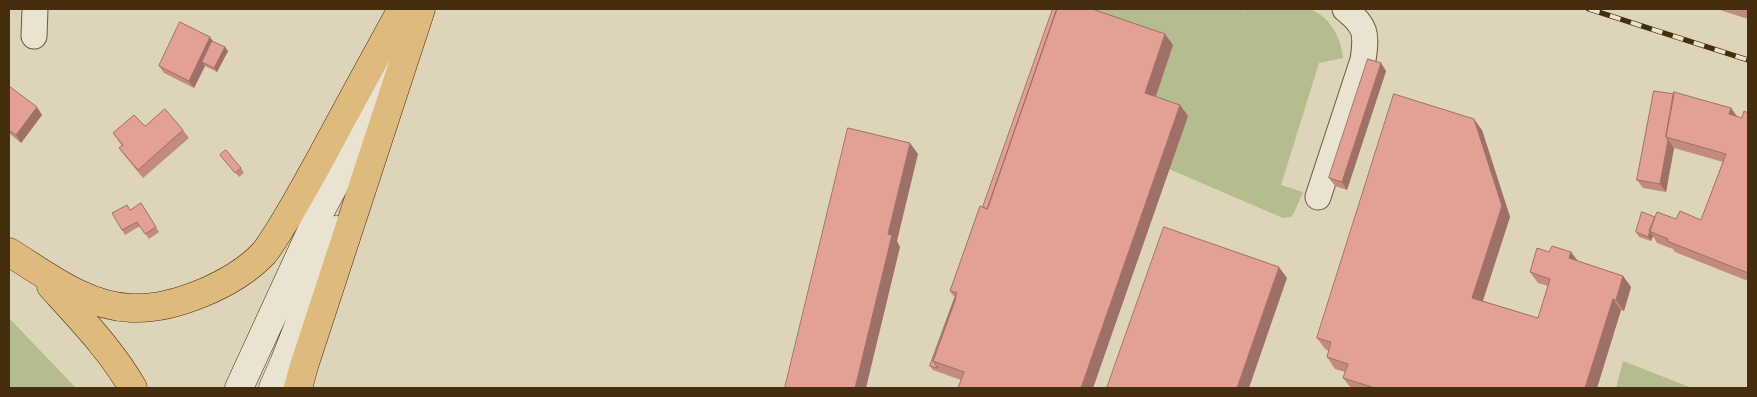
<!DOCTYPE html>
<style>
body{margin:0}
#map{position:relative;width:1757px;height:397px;overflow:hidden;background:#ded4ba;font-family:"IM FELL Double Pica",serif}
canvas{display:block}
.frame{position:absolute;inset:0;border:10px solid #442e0e;pointer-events:none}
</style>
<div id="map">
<canvas width="1757" height="397"></canvas>
<div class="frame"></div>
</div>
<script>
const context = document.querySelector('canvas').getContext('2d');
context.lineJoin = 'round';
function fillPath(path, color) { context.fillStyle = color; context.fill(path, 'evenodd'); }
function trace(path, color, width, dash) { context.strokeStyle = color; context.lineWidth = width; context.lineCap = dash ? 'butt' : 'round'; context.setLineDash(dash || []); context.stroke(path); }
const green = new Path2D(`
 M1067 9H1239L1246 11 1247 9C1259 9 1301 6 1310 9 1330 17 1341 37 1343 58L1319 63 1281 185 1303 192 1294 213 1291 217 1283 218 1169 169 1153 104Z
 M9 318 76 388H9Z
 M1623 361 1692 388H1616Z`);
const street = new Path2D(`
 M34 36 35 9
 M1318 197 1363 60C1367 33 1366 26 1345 9`);
const secondary = new Path2D(`
 M239 388 321 210 359 139 398 45
 M273 388 284 363 336 230`);
const primary = new Path2D(`
 M9 252C46 275 85 306 131 308 174 310 235 284 264 253 269 247 273 240 277 234 291 212 304 188 317 165 345 113 373 61 402 9
 M51 286C81 319 111 350 133 388
 M298 388 304 366 421 9`);
const rail = new Path2D(`
 M1589 9 1748 60`);
const wall = new Path2D(`
 M1717 9H1748V19Z
 M210 37 212 41 225 47 228 51 217 72 205 66 194 88 164 73 159 66Z
 M1173 45 1156 97 1180 105 1188 116 1093 388H958L961 380 933 370 930 366 955 298 950 291 983 207Z
 M1381 63 1386 71 1347 190 1335 186 1329 178Z
 M9 86 42 115 21 143 9 133Z
 M1654 91 1731 108 1737 117 1742 118 1748 113V281L1675 252 1673 249 1657 243 1653 236 1651 241 1639 237 1636 232 1655 217 1676 219 1701 220 1723 162 1674 148 1666 192 1643 188 1637 180Z
 M183 130 189 138 143 178 125 156 119 148 122 146 113 133Z
 M1482 130 1510 217 1483 301 1538 318 1548 286 1538 283 1530 272 1549 252H1571L1578 261 1623 276 1631 287 1624 311 1621 310 1597 388H1351L1343 378 1345 372 1335 369 1327 357 1329 351 1325 349 1317 338Z
 M220 155 241 168 244 173 239 177Z
 M141 203 159 232 149 239 140 226 125 235 122 230 130 210Z`);
const shadedWall = new Path2D(`
 M1165 34 1173 45 1153 104 1145 93Z
 M210 37 215 45 202 62 205 66 194 88 189 81Z
 M225 47 228 51 217 72 214 68Z
 M1381 63 1386 71 1347 190 1342 182Z
 M1180 105 1188 116 1093 388H1081Z
 M37 107 42 115 21 143 16 135Z
 M1731 108 1739 119 1729 114Z
 M1474 119 1482 130 1510 217 1480 309 1472 298Z
 M1668 140 1674 148 1666 192 1660 184Z
 M910 143 918 154 897 241 900 247 866 388H855L888 234Z
 M1650 232 1653 236 1651 241 1648 237Z
 M1571 252 1579 263 1569 258Z
 M1279 267 1287 278 1249 388H1237Z
 M1623 276 1631 287 1624 311 1616 300Z
 M1613 299 1621 310 1597 388H1585Z`);
const building = new Path2D(`
 M1053 9H1057L987 209 983 207Z
 M1057 9H1092L1165 34 1145 93 1180 105 1081 388H958L964 372 933 361 957 293 950 291 980 206 987 209Z
 M180 22 210 37 189 81 159 66Z
 M212 41 225 47 214 68 202 62Z
 M1368 59 1381 63 1342 182 1329 178Z
 M9 86 37 107 16 135 9 130Z
 M1654 91 1674 94 1666 137 1668 140 1660 184 1637 180Z
 M1674 92 1731 108 1729 114 1742 118 1744 111 1748 113V273L1667 241 1668 239 1649 231 1657 212 1676 219 1680 211 1701 220 1726 154 1666 137Z
 M1394 94 1474 119 1502 206 1472 298 1538 318 1550 279 1530 272 1537 248 1549 252 1552 246 1571 252 1569 258 1623 276 1616 300 1613 299 1585 388H1372V387L1343 378 1348 364 1327 357 1331 342 1317 338Z
 M165 109 183 130 138 170 119 148 123 145 113 133 134 115 145 126Z
 M848 128 910 143 888 234 892 235 855 388H785Z
 M226 150 241 168 235 173 220 155Z
 M141 203 156 227 145 234 137 222 122 230 112 213 127 205 130 210Z
 M1642 212 1655 217 1648 237 1636 232Z
 M1164 227 1279 267 1237 388H1107Z
 M955 298H956L933 361 938 368 930 366Z`);
fillPath(green, '#b5bc8d');
trace(street, '#6a5839', 27);
trace(secondary, '#442e0e', 29);
trace(primary, '#442e0e', 29);
trace(street, '#eae3d2', 25);
trace(secondary, '#eae3d2', 28);
trace(primary, '#dfba7d', 28);
trace(rail, '#442e0e', 5.5);
trace(rail, '#eae3d2', 4, [11]);
fillPath(wall, '#c38a7f');
fillPath(shadedWall, '#9f7068');
fillPath(building, '#e3a094');
trace(building, '#9f7068', 1);
</script>
